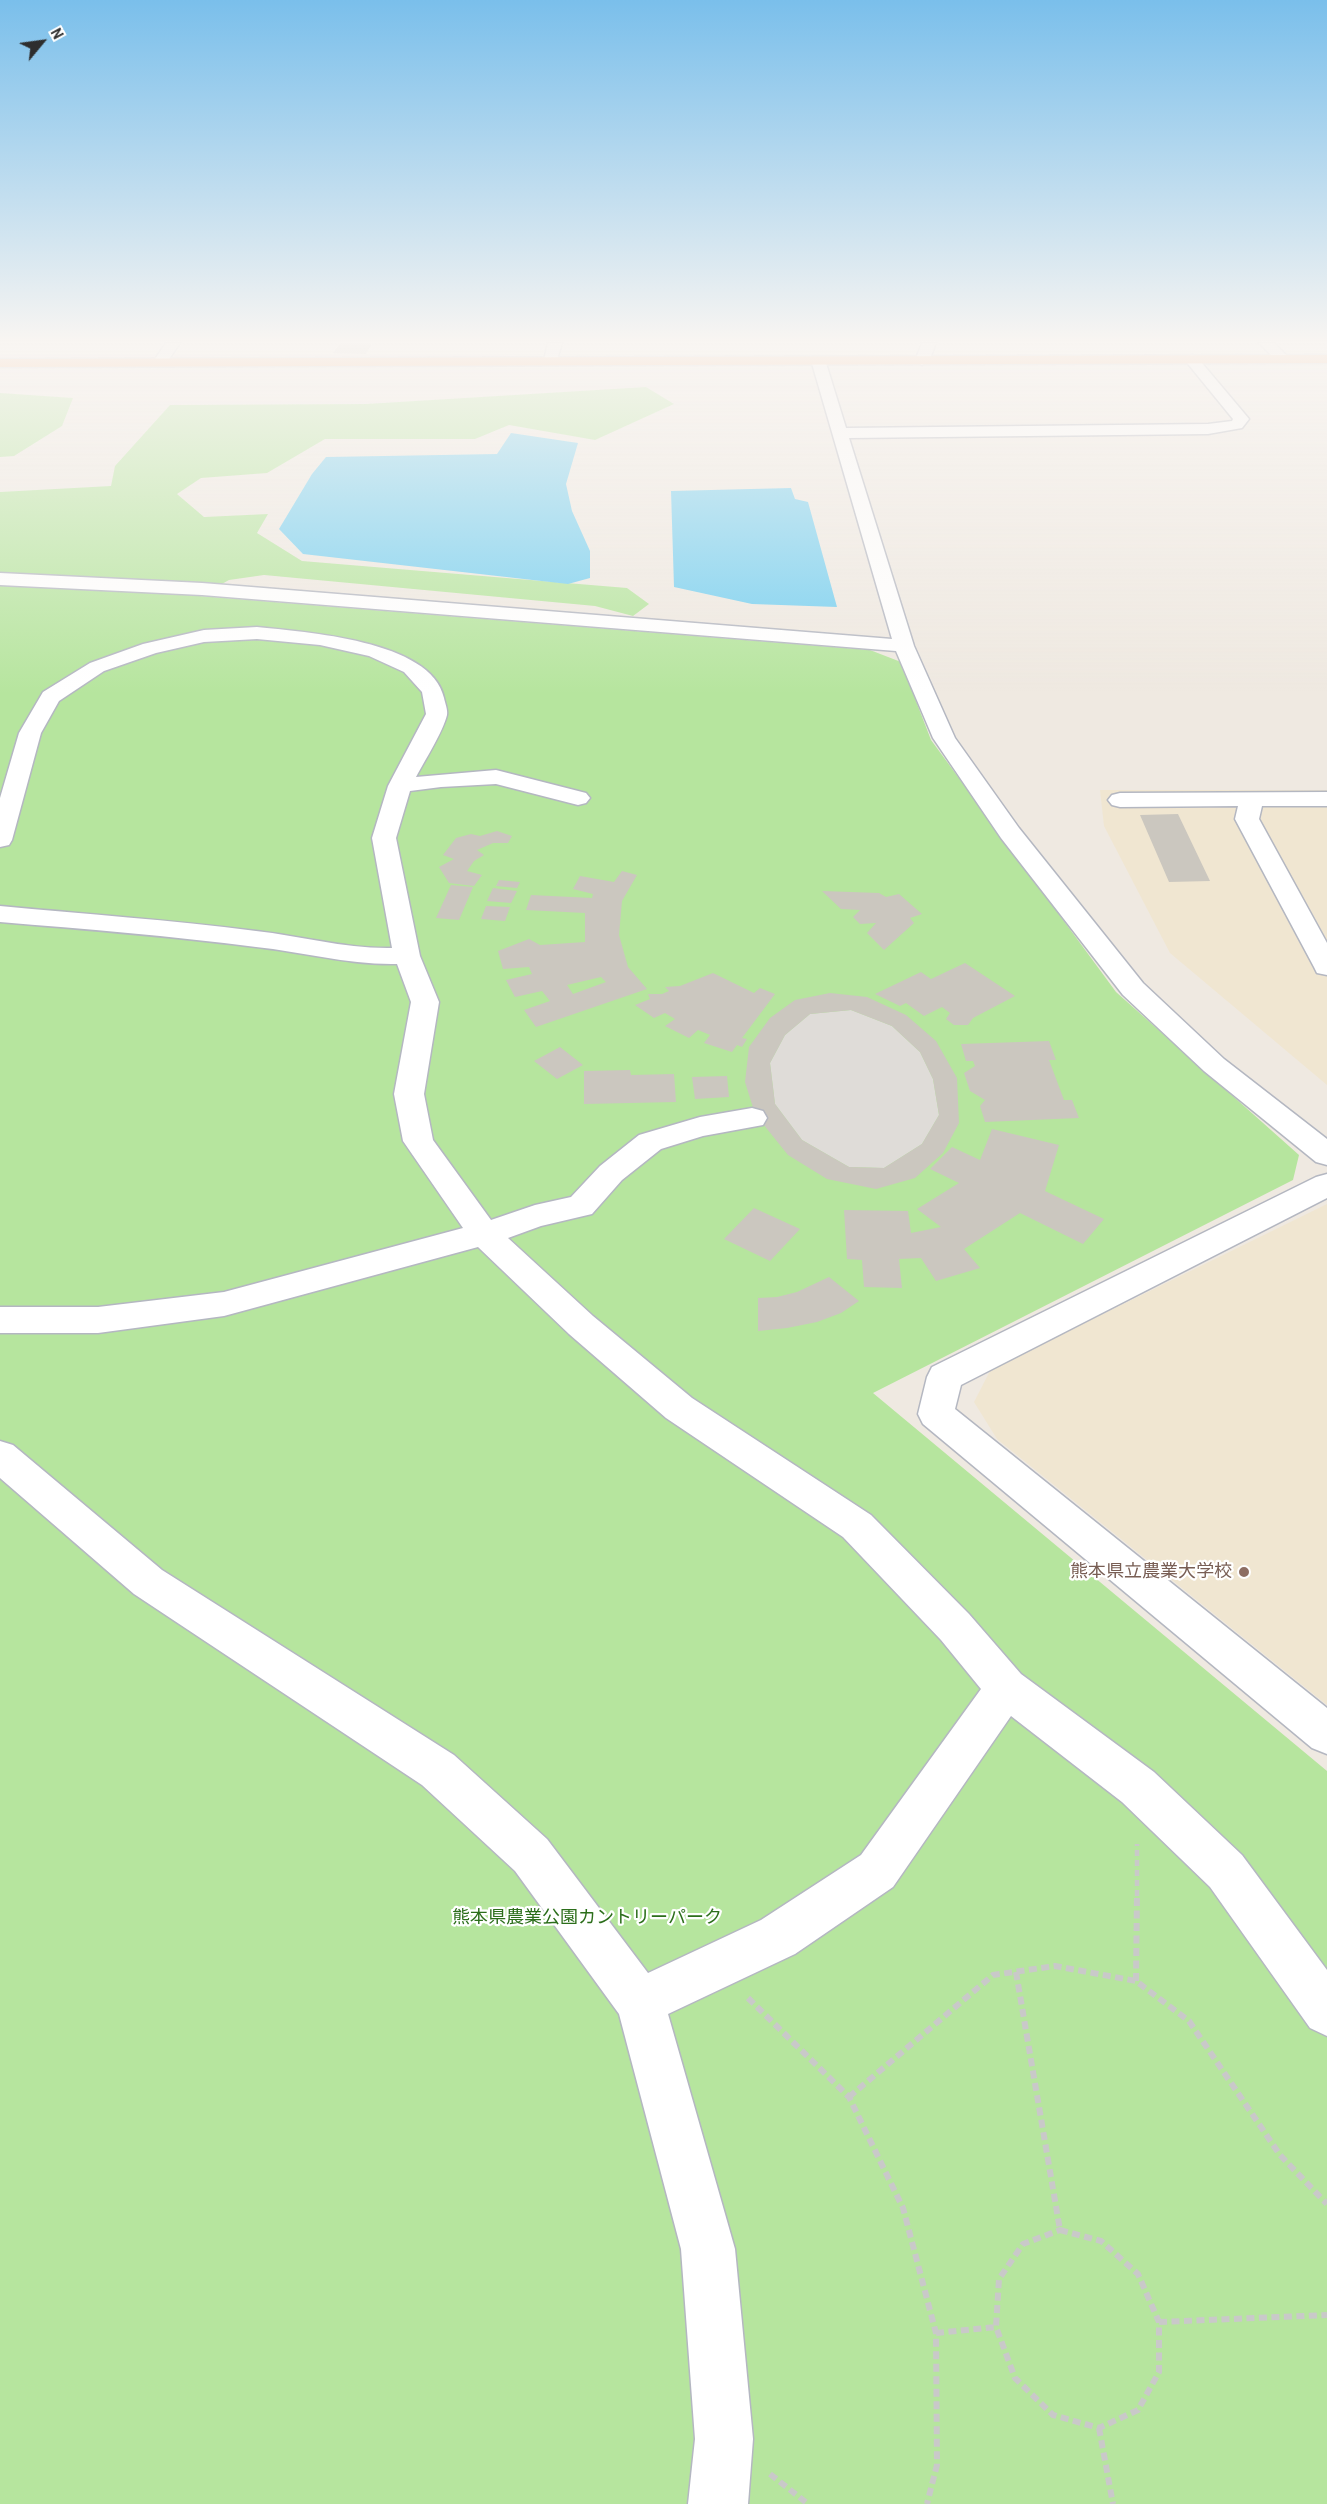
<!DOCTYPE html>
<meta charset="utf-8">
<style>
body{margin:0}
#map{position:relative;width:1327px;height:2504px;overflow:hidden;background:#efe9e1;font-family:"Archivo Narrow",sans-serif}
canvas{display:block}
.north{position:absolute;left:12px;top:12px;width:60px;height:60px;-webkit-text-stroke:4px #fff;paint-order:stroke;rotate:61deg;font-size:16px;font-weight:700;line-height:24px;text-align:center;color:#2e2e2e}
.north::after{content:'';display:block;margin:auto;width:21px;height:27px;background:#2e2e2e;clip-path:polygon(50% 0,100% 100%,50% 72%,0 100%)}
</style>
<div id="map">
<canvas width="1327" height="2504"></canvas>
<div class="north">N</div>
</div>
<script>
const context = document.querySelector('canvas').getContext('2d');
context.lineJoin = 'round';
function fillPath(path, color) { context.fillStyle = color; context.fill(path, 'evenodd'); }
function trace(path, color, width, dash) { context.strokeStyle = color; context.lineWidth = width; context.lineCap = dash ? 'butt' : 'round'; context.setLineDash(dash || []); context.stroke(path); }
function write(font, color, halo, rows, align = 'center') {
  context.font = font + ' "Archivo Narrow","Noto Sans JP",sans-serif'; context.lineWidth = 4.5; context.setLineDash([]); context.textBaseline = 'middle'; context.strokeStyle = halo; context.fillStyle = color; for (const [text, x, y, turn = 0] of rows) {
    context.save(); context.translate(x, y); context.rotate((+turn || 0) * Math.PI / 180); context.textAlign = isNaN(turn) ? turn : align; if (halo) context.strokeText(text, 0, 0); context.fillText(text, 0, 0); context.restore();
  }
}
const education = new Path2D(`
 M1100 790H1327V1085L1170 953 1104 826Z
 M1327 1204V1705L997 1439 974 1402 991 1369Z`);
const green = new Path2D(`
 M646 387 674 404 595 440 509 425 475 439H325L267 473 201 478 177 494 204 517 268 514 257 533 302 561 627 588 649 604 633 616 595 606 264 575 229 580 200 596 870 650 901 662 931 740 1116 992 1299 1155 1293 1180 873 1393 1327 1771V2504H0V492L111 486 115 466 170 405 366 404Z
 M0 393 73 398 62 426 14 456 0 457Z`);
const plaza = new Path2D(`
 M851 1010 892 1026 920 1052 933 1079 939 1115 922 1144 884 1168 849 1167 802 1140 775 1104 770 1063 785 1035 810 1014Z`);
const water = new Path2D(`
 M511 433 578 443 566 484 572 511 590 551V578L568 584 303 554 279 529 312 474 326 457 497 454Z
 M791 488 795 499 808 502 837 607 752 604 674 587 671 491Z`);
const building = new Path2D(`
 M340 343H372L366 354 333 353Z
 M1178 814 1210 881 1169 882 1140 815Z
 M497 831 512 836 508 843H493L477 850 484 855 474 861 467 871 482 875 474 886 449 883 439 867 454 859 443 855 456 838 471 834 480 836Z
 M622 871 637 875 622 901 619 935 628 967 647 989 536 1027 524 1010 550 1001 542 991 515 997 506 980 532 974 529 967 503 969 498 951 529 939 540 945 585 942V913L526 910 531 895 592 898 593 894 573 889 580 876 614 882ZM601 977 606 982 573 994 567 985Z
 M499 880 520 882 517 888 496 886Z
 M451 885 473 887 459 920 436 918Z
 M493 888 517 891 511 903 487 901Z
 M822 891 879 893 886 897 899 894 922 914 910 918 914 923 884 950 867 933 876 923 860 924 853 917 860 910 841 909Z
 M486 906 510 907 505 921 481 919Z
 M965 963 1015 996 973 1018 968 1025H954L946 1019 950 1013 942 1007 924 1016 906 1003 900 1006 875 994 921 972 931 979Z
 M713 973 754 993 760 988 775 994 742 1038 747 1039 742 1047 737 1045 732 1052 704 1043 710 1035 698 1030 689 1038 665 1026 675 1019 665 1013 654 1018 635 1005 650 999 648 994H662L669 991 665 987 680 986Z
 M830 993 867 997 906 1015 936 1041 957 1078 959 1123 943 1153 915 1178 876 1189 827 1179 788 1155 755 1114 745 1082 749 1047 770 1018 795 1000ZM851 1010 892 1026 920 1052 933 1079 939 1115 922 1144 884 1168 849 1167 802 1140 775 1104 770 1063 785 1035 810 1014Z
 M1049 1041 1056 1060H1049L1064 1100H1072L1079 1118 985 1122 980 1106 985 1100 970 1091 964 1073 975 1066 973 1061H966L961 1044Z
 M560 1047 583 1065 557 1079 534 1061Z
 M630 1070 631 1075 674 1074 676 1102 584 1104V1071Z
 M727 1076 729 1097 695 1099 692 1077Z
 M992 1129 1059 1145 1045 1191 1104 1219 1083 1244 1020 1213 964 1249 980 1268 936 1281 921 1258 899 1259 902 1288 864 1287 862 1260 847 1259 844 1210 908 1211 911 1233 941 1227 917 1209 959 1183 930 1169 952 1147 980 1160Z
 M754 1208 800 1229 770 1261 724 1239Z
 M829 1277 859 1301 841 1313 817 1322 787 1328 758 1331V1298L777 1297 797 1292Z`);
const pathFar1 = new Path2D(`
 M1137 1896V1844`);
const path = new Path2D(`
 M1016 1972 1060 2230
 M1136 1981 1137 1894
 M748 1998 849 2097 903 2208 936 2333 937 2465 927 2504
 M849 2097 993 1975 1055 1966 1136 1981 1189 2021 1280 2155 1327 2204
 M1060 2230 1101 2241 1138 2274 1159 2322V2372L1138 2410 1099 2428 1053 2415 1015 2378 996 2327 999 2279 1023 2244Z
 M1159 2322 1327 2315
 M936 2333 996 2327
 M1099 2428 1113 2504
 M770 2474 808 2504`);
const minor = new Path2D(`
 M166 343H180L165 365H155L153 362Z
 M548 343H562L556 363 551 364 544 360Z
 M922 343H936L929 361 922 365 915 361Z
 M1259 343H1274L1290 359 1288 362H1278Z
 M1191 355 1196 356 1244 413 1249 419 1242 428 1208 434 849 438 914 646 955 738 1019 828 1143 983 1224 1059 1327 1139V1165L1316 1162 1204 1071 1123 995 1001 838 933 738 896 651 202 595 0 585V573L202 583 892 639 811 360 813 357H823L825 360 846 428 1208 424 1232 421 1233 419 1184 359Z
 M257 627C304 632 432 640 444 698 445 703 448 710 447 715 443 732 425 760 416 777L496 770 586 793 590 798 586 803 578 805 496 784 441 787 410 791 396 838 420 956 439 1002 424 1094 433 1140 491 1220 535 1205 571 1197 600 1166 639 1135 700 1117 752 1108 763 1111 767 1118 763 1125 703 1136 661 1149 622 1180 592 1214 541 1226 508 1238 593 1316 692 1398 871 1515 969 1614 1021 1674 1154 1772 1242 1855 1327 1970V2036L1310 2028 1210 1887 1122 1802 1011 1716 893 1887 795 1954 668 2014 735 2249 753 2439 748 2504H688L695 2439 681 2249 619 2014 515 1871 422 1785 134 1594 0 1478V1441L13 1445 162 1570 454 1755 547 1839 648 1973 761 1920 861 1855 981 1689 941 1640 843 1537 666 1418 569 1334 478 1247 224 1316 98 1333H0V1307H98L224 1292 463 1228 403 1141 394 1094 411 1002 397 964C349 965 303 952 256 947 171 936 85 929 0 922V906C85 914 171 920 256 931 301 936 346 949 392 948L372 838 388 786 426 714 422 692 404 672 369 656 320 645 257 639 204 642 156 653 104 671 59 701 41 733 12 840 9 845 0 847V798L19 733 43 692 90 663 143 644 204 630Z
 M1327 792V806H1262L1259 819 1327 943V975L1317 973 1314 967 1235 819 1238 806 1120 807 1112 805 1108 800 1112 795 1120 793Z
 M1327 1174V1198L961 1385 955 1409 1327 1708V1754L1312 1748 923 1424 918 1414 927 1377 932 1367 1316 1177Z`);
const highway = new Path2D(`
 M1327 355V363L0 367V359Z`);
const markers = [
 [1244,1572,6,"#8d6e63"]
];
const nearEducationnames = [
 ["熊本県立農業大学校",1232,1572]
];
const nearParknames = [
 ["熊本県農業公園カントリーパーク",587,1918]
];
fillPath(education, '#f0e6d1');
fillPath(green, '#b6e59e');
fillPath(plaza, '#dfdcd8');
fillPath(water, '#75cff0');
fillPath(building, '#cbc7bf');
trace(minor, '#b4b7c1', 3);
trace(highway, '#c9c9c9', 3);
trace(pathFar1, '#c9c9c9', 4.5, [6, 4]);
trace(path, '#c9c9c9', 6, [8, 4.5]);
fillPath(minor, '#fff');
fillPath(highway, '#ffa35c');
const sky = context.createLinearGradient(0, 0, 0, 694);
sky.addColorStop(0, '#7abfeb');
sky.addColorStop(0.49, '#f8f5f2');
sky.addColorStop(1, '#f8f5f200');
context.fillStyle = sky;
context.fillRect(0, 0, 1327, 694);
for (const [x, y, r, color] of markers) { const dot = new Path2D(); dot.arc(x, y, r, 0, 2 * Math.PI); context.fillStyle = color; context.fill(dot); trace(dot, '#fff', 2); }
write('18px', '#785e54', '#fff', nearEducationnames, 'right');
write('18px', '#2c6e1b', '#fff', nearParknames);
</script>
